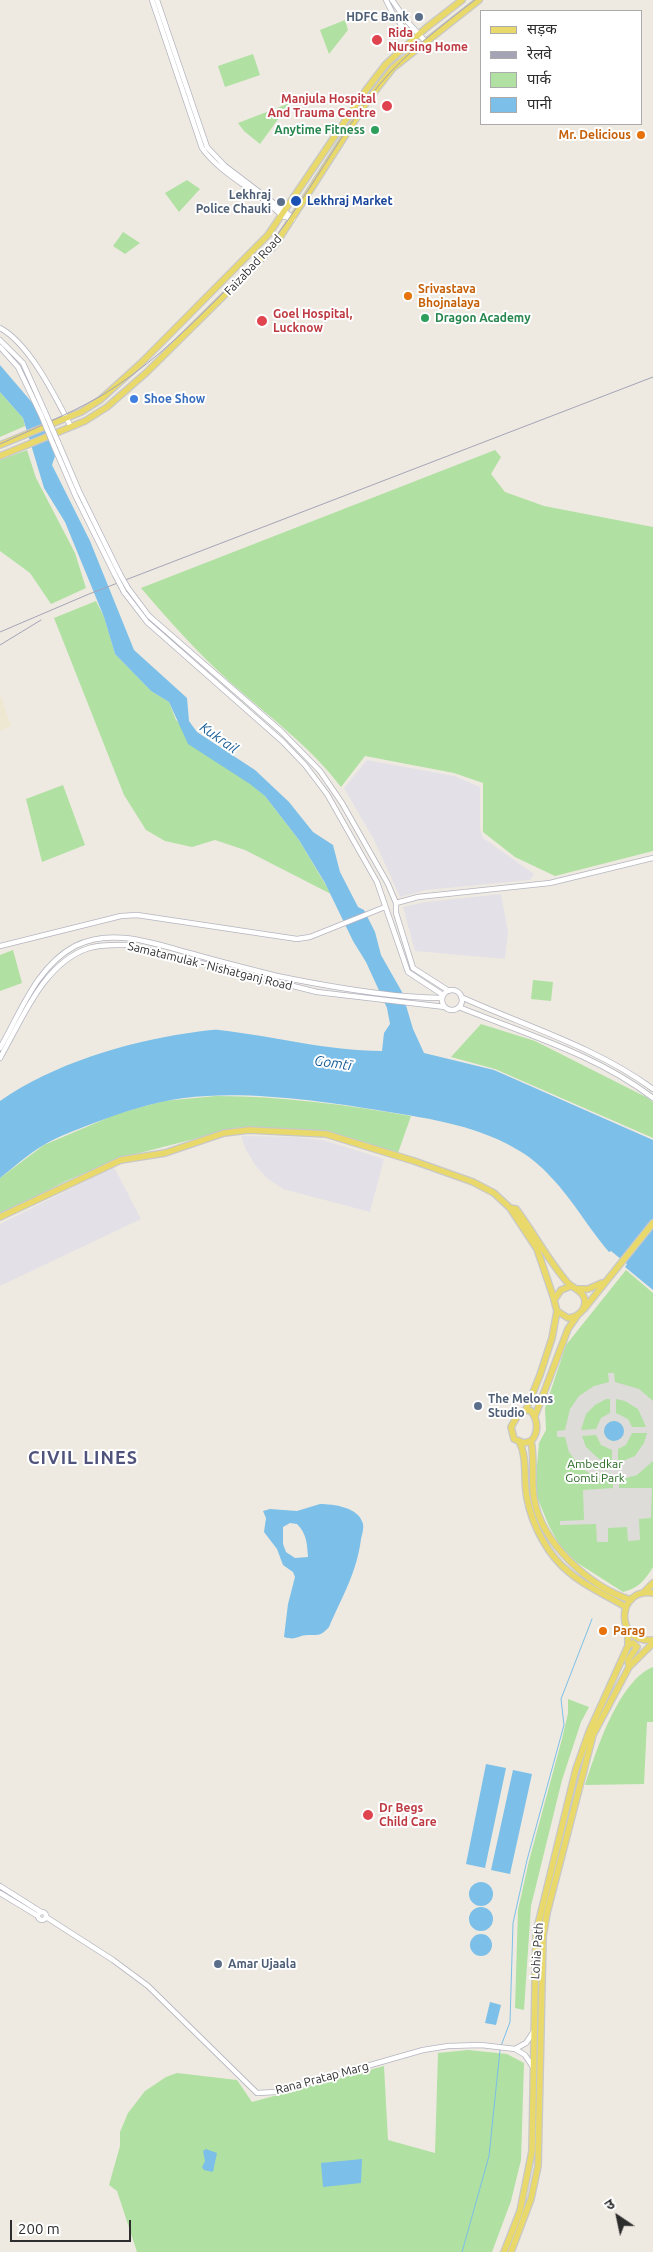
<!DOCTYPE html>
<meta charset="utf-8">
<style>
body{margin:0}
#map{position:relative;width:653px;height:2252px;overflow:hidden;background:#eeeae1;font-family:Ubuntu,"Noto Sans Devanagari",sans-serif}
canvas{display:block}
.legend{position:absolute;left:480px;top:10px;width:162px;height:115px;box-sizing:border-box;background:#fff;border:1px solid #ababab;margin:0;padding:6px 9px;list-style:none;font-size:15px;color:#2d2d2d}
.legend li{display:flex;align-items:center;gap:10px;height:25px}
.legend b{width:25px;border:1px solid #ababab}
.north{position:absolute;left:593px;top:2192px;width:50px;height:50px;-webkit-text-stroke:4px #fff;paint-order:stroke;rotate:326deg;font-size:14px;font-weight:700;line-height:20px;text-align:center;color:#2d2d2d}
.north::after{content:'';display:block;margin:auto;width:18px;height:22px;background:#2d2d2d;clip-path:polygon(50% 0,100% 100%,50% 72%,0 100%)}
.scale{position:absolute;left:10px;top:2220px;width:121px;height:22px;box-sizing:border-box;border:2px solid #2d2d2d;border-top:0;padding-left:6px;font-size:15px;line-height:18px;white-space:nowrap;color:#2d2d2d;-webkit-text-stroke:4px #fff;paint-order:stroke}
</style>
<div id="map">
<canvas width="653" height="2252"></canvas>
<ul class="legend">
<li><b style="height:6px;background:#e9d96b"></b>सड़क</li>
<li><b style="height:6px;background:#a4a4b6"></b>रेलवे</li>
<li><b style="height:14px;background:#b0e0a2"></b>पार्क</li>
<li><b style="height:14px;background:#7cbfe8"></b>पानी</li>
</ul>
<div class="north">उ</div>
<div class="scale">200 m</div>
</div>
<script>
const context = document.querySelector('canvas').getContext('2d');
context.lineJoin = 'round';
function fillPath(path, color) { context.fillStyle = color; context.fill(path, 'evenodd'); }
function trace(path, color, width, dash) { context.strokeStyle = color; context.lineWidth = width; context.lineCap = dash ? 'butt' : 'round'; context.setLineDash(dash || []); context.stroke(path); }
function write(font, color, halo, rows, align = 'center') {
  context.font = font + ' Ubuntu,sans-serif'; context.lineWidth = 4; context.setLineDash([]); context.textBaseline = 'middle'; context.strokeStyle = halo; context.fillStyle = color; for (const [text, x, y, turn = 0] of rows) {
    context.save(); context.translate(x, y); context.rotate((+turn || 0) * Math.PI / 180); context.textAlign = isNaN(turn) ? turn : align; if (halo) context.strokeText(text, 0, 0); context.fillText(text, 0, 0); context.restore();
  }
}
const industrial = new Path2D(`
 M367 760 454 776 480 787V829L483 838 534 874 530 880 426 890 400 897 374 840 344 788Z
 M501 894 508 932 505 959 415 951 403 907 425 902Z
 M241 1136 297 1137 323 1140 384 1159 370 1212 283 1189 268 1179 255 1165 245 1148Z
 M114 1167 141 1219 0 1286V1224Z`);
const education = new Path2D(`
 M0 694 11 726 0 731Z`);
const green = new Path2D(`
 M345 20 348 30 329 54 320 30Z
 M253 54 260 75 225 87 218 66Z
 M290 103 260 144 244 131 238 123Z
 M187 180 200 189 179 212 165 193Z
 M123 232 140 243 125 254 113 246Z
 M0 392 23 418 25 426 0 437Z
 M27 450 36 478 75 553 86 588 51 604 30 573 0 551V460Z
 M495 450 501 457 491 474 505 492 544 506 653 527V851L555 876 515 857 483 832V783L454 773 365 756 341 787C310 746 268 716 230 682 198 653 169 621 141 588Z
 M96 601 104 617 115 654 151 691 169 702 176 720 265 796 299 840 331 894 245 850 215 840 192 847 165 841 146 830 124 795 54 618Z
 M63 785 85 845 42 862 26 799Z
 M13 950 22 983 0 991V955Z
 M533 980 553 982 551 1001 531 999Z
 M481 1024 535 1041 646 1097 653 1102V1138L495 1069 451 1057Z
 M216 1096C282 1096 347 1105 411 1116L398 1153 324 1131 241 1127 120 1158 66 1181 0 1215V1178L44 1145 117 1114 163 1101Z
 M626 1270 653 1293V1567C645 1580 639 1588 623 1592L576 1562 560 1546 549 1526 537 1497 536 1477 539 1443 546 1430 545 1408 566 1345Z
 M653 1667V1722H647L644 1784 585 1785C596 1752 618 1681 653 1667Z
 M568 1699 589 1707 581 1722 562 1780 531 1906 524 2010 515 2008 518 1910 529 1861 562 1739 568 1713Z
 M468 2050 507 2054 524 2063 521 2160 511 2201 492 2252H137L117 2191 109 2185 120 2146V2132L128 2113 145 2091 166 2077 177 2073 237 2080 252 2102 384 2066 388 2140 435 2153 438 2053Z`);
const plaza = new Path2D(`
 M608 1373H614L615 1382 639 1389 653 1401V1461L637 1475 619 1480V1488H652L651 1518 639 1519 640 1540 628 1541 627 1527 608 1528V1542H597L596 1524 560 1525V1521L584 1520 583 1490 613 1488V1481L596 1477 581 1468 569 1452 565 1437H557V1431L565 1430 570 1409 579 1396 594 1386 609 1382ZM606 1399H610V1413L601 1418 596 1429 581 1430 586 1414 595 1405ZM616 1399 625 1401 638 1409 646 1427H632L628 1419 616 1413ZM616 1421 621 1438 612 1441 607 1438 604 1432 610 1422ZM632 1433H647L644 1443 635 1456 618 1463V1449L626 1445ZM596 1435 601 1445 612 1450V1463L599 1459 586 1447 582 1436Z`);
const water = new Path2D(`
 M0 365 35 406 55 456 52 465 90 541 134 650 187 698 189 721 197 732 255 770 289 802 313 832 333 845 340 872 358 907 364 910 375 932 381 955 402 992 413 1029 424 1053 494 1070 653 1140V1290L625 1267 627 1264 611 1251 609 1252C581 1219 561 1178 523 1153 481 1126 432 1119 383 1111 323 1101 245 1090 184 1098 153 1102 123 1112 94 1123 76 1130 58 1136 42 1146 27 1155 14 1167 0 1178V1101C53 1064 126 1042 189 1033 199 1032 210 1029 219 1030 274 1036 327 1051 382 1051L384 1033 390 1024 387 1008 366 962 353 941 325 883 299 840 265 796 250 784 188 744 169 702 151 691 115 654 104 617 65 522 44 488 23 418 0 392Z
 M604 1431a10 10 0 1 1 20 0a10 10 0 1 1-20 0Z
 M320 1504C333 1504 359 1507 363 1524 364 1528 362 1535 361 1539 357 1572 342 1597 329 1627 321 1636 319 1635 308 1635 298 1635 297 1641 284 1637L288 1604 295 1577 293 1572 283 1565 277 1549 264 1532 266 1518 263 1511 270 1509 297 1511ZM290 1523 297 1524C307 1534 307 1544 308 1557L295 1558 286 1552 283 1544V1527Z
 M486 1764 506 1768 485 1868 466 1864Z
 M513 1770 532 1774 510 1874 491 1870Z
 M469 1894a12 12 0 1 1 24 0a12 12 0 1 1-24 0Z
 M469 1919a12 12 0 1 1 24 0a12 12 0 1 1-24 0Z
 M470 1945a11 11 0 1 1 22 0a11 11 0 1 1-22 0Z
 M490 2002 501 2005 496 2025 485 2023Z
 M206 2149 217 2153 213 2172 204 2170 202 2167 205 2161 203 2151Z
 M362 2159 361 2183 323 2187 321 2163Z`);
const stream = new Path2D(`
 M501 2046 510 2022 513 1923 527 1860 564 1725 561 1699 592 1619
 M462 2252 489 2156 500 2050`);
const minor = new Path2D(`
 M152 0 202 148C223 177 258 190 282 216L293 219
 M157 0 207 147 225 166 292 217
 M386 0 393 14 418 47
 M392 0 406 20 425 41
 M0 328C30 344 56 398 71 427
 M0 340 23 363 45 412
 M0 347 18 367 41 415
 M58 442 79 491 120 574
 M53 444 76 497 115 575
 M128 588 149 616 281 731 320 771 342 803 388 884 396 903V913L413 968 449 991
 M124 592 147 622 282 741 305 765 327 794 377 882 408 972 443 995
 M396 903 418 897 550 883 653 858
 M0 946 121 916 137 915 297 939 310 937 385 907
 M442 1000a10 10 0 1 1 20 0a10 10 0 1 1-20 0Z
 M461 997C525 1026 596 1047 653 1089
 M459 1007C525 1034 595 1054 653 1098
 M0 1048C21 1012 36 967 75 946 113 927 155 944 193 954 221 962 249 969 277 976 326 986 393 998 442 998
 M0 1058C22 1020 43 963 89 948 102 944 114 945 128 945L317 992 445 1007
 M0 1886 41 1912
 M0 1893 38 1916
 M38 1916a4 4 0 1 1 8 0a4 4 0 1 1-8 0Z
 M46 1917 113 1960 148 1986 257 2093 276 2092 423 2050 448 2046 481 2045 515 2049 526 2043 534 2031
 M515 2049 525 2055 533 2067`);
const major = new Path2D(`
 M0 445 81 412 100 400 141 363 268 235 366 90 386 64 426 28 462 0
 M0 456 85 421 107 407 147 372 275 245 368 100 393 68 479 0
 M510 1208 537 1249 554 1299
 M0 1217 121 1160 165 1153 224 1133 249 1130 326 1134 414 1161 473 1182 494 1193 510 1208 516 1209C534 1233 548 1260 567 1282 572 1288 581 1290 584 1297 588 1308 579 1317 568 1318L557 1311 554 1300 561 1290 571 1286
 M577 1289H588L602 1283
 M584 1309 653 1223
 M526 1410 531 1411C538 1420 539 1433 531 1441L524 1443 514 1439 511 1427 518 1415 526 1410 540 1375 552 1338 557 1311
 M535 1416 568 1329 577 1316
 M519 1441C528 1458 523 1479 527 1498 532 1525 548 1556 570 1573 586 1587 608 1596 626 1607
 M531 1441C535 1459 531 1479 534 1498 541 1543 590 1587 631 1600
 M643 1593 653 1583
 M653 1593C616 1587 614 1644 653 1640
 M628 1646 633 1643 637 1647 628 1660 629 1667
 M504 2252 520 2211 532 2151 536 1933 576 1769 589 1732 628 1646V1630
 M511 2252 531 2199 538 2166 543 1936 547 1913 593 1735 629 1667 653 1643`);
const rail = new Path2D(`
 M0 444C33 429 67 415 99 397 145 370 183 333 220 296 237 279 255 262 270 244 310 194 339 135 379 85 407 52 441 26 475 0
 M0 632 89 594 653 377
 M0 645 41 620`);
const minorBridge = new Path2D(`
 M45 412 58 442
 M41 415 53 444
 M120 574 128 588
 M115 575 124 592`);
const markers = [
 [419,17,5,"#5c6f8a"],
 [377,40,6,"#e0444e"],
 [387,106,6,"#e0444e"],
 [375,130,5,"#2e9e5b"],
 [641,135,5,"#e8710a"],
 [296,201,6,"#1a4fb4"],
 [281,202,5,"#5c6f8a"],
 [408,296,5,"#e8710a"],
 [425,318,5,"#2e9e5b"],
 [262,321,6,"#e0444e"],
 [134,399,5,"#3f7fe0"],
 [478,1406,5,"#5c6f8a"],
 [603,1631,5,"#e8710a"],
 [368,1815,6,"#e0444e"],
 [218,1964,5,"#5c6f8a"]
];
const serviceNames = [
 ["HDFC Bank",409,17],
 ["Lekhraj",271,195],
 ["Police Chauki",271,209],
 ["The Melons",488,1399,"left"],
 ["Studio",488,1413,"left"],
 ["Amar Ujaala",228,1964,"left"]
];
const healthNames = [
 ["Rida",388,33],
 ["Nursing Home",388,47],
 ["Manjula Hospital",376,99,"right"],
 ["And Trauma Centre",376,113,"right"],
 ["Goel Hospital,",273,314],
 ["Lucknow",273,328],
 ["Dr Begs",379,1808],
 ["Child Care",379,1822]
];
const leisureNames = [
 ["Anytime Fitness",365,130],
 ["Dragon Academy",435,318,"left"]
];
const foodNames = [
 ["Mr. Delicious",631,135,"right"],
 ["Srivastava",418,289],
 ["Bhojnalaya",418,303],
 ["Parag",613,1631]
];
const transitNames = [
 ["Lekhraj Market",307,201]
];
const streetNames = [
 ["Faizabad Road",253,265,-47],
 ["Samatamulak - Nishatganj Road",210,966,14],
 ["Lohia Path",537,1951,-86],
 ["Rana Pratap Marg",322,2078,-15]
];
const shopNames = [
 ["Shoe Show",144,399]
];
const parkNames = [
 ["Ambedkar",595,1464],
 ["Gomti Park",595,1478]
];
const waterNames = [
 ["Kukrail",219,738,35],
 ["Gomtī",333,1063,8]
];
const districtNames = [
 ["CIVIL LINES",83,1458]
];
fillPath(industrial, '#e3e1e7');
fillPath(education, '#eee8d2');
fillPath(green, '#b0e0a2');
fillPath(plaza, '#dedcd8');
fillPath(water, '#7cbfe8');
trace(stream, '#7cbfe8', 1);
trace(minor, '#b4b5c0', 6);
trace(major, '#c8c8c8', 8);
trace(minor, '#fff', 4.5);
trace(major, '#e9d96b', 5.5);
trace(rail, '#a4a4b6', 1);
trace(minorBridge, '#b4b5c0', 6, []);
trace(minorBridge, '#fff', 4.5);
for (const [x, y, r, color] of markers) { const dot = new Path2D(); dot.arc(x, y, r, 0, 2 * Math.PI); context.fillStyle = color; context.fill(dot); trace(dot, '#fff', 2); }
write('bold 12px', '#4e5e75', '#fff', serviceNames, 'right');
write('bold 12px', '#be3a42', '#fff', healthNames, 'left');
write('bold 12px', '#27864d', '#fff', leisureNames, 'right');
write('bold 12px', '#c56008', '#fff', foodNames, 'left');
write('bold 12px', '#164399', '#fff', transitNames, 'left');
write('12px', '#2d2d2d', '#fff', streetNames);
write('bold 12px', '#366cbe', '#fff', shopNames, 'left');
write('12px', '#276820', '#fff', parkNames);
write('italic 14px', '#175e98', '#fff', waterNames);
context.letterSpacing = '1px';
write('bold 18px', '#50537c', '#fff', districtNames);
context.letterSpacing = '0px';
</script>
